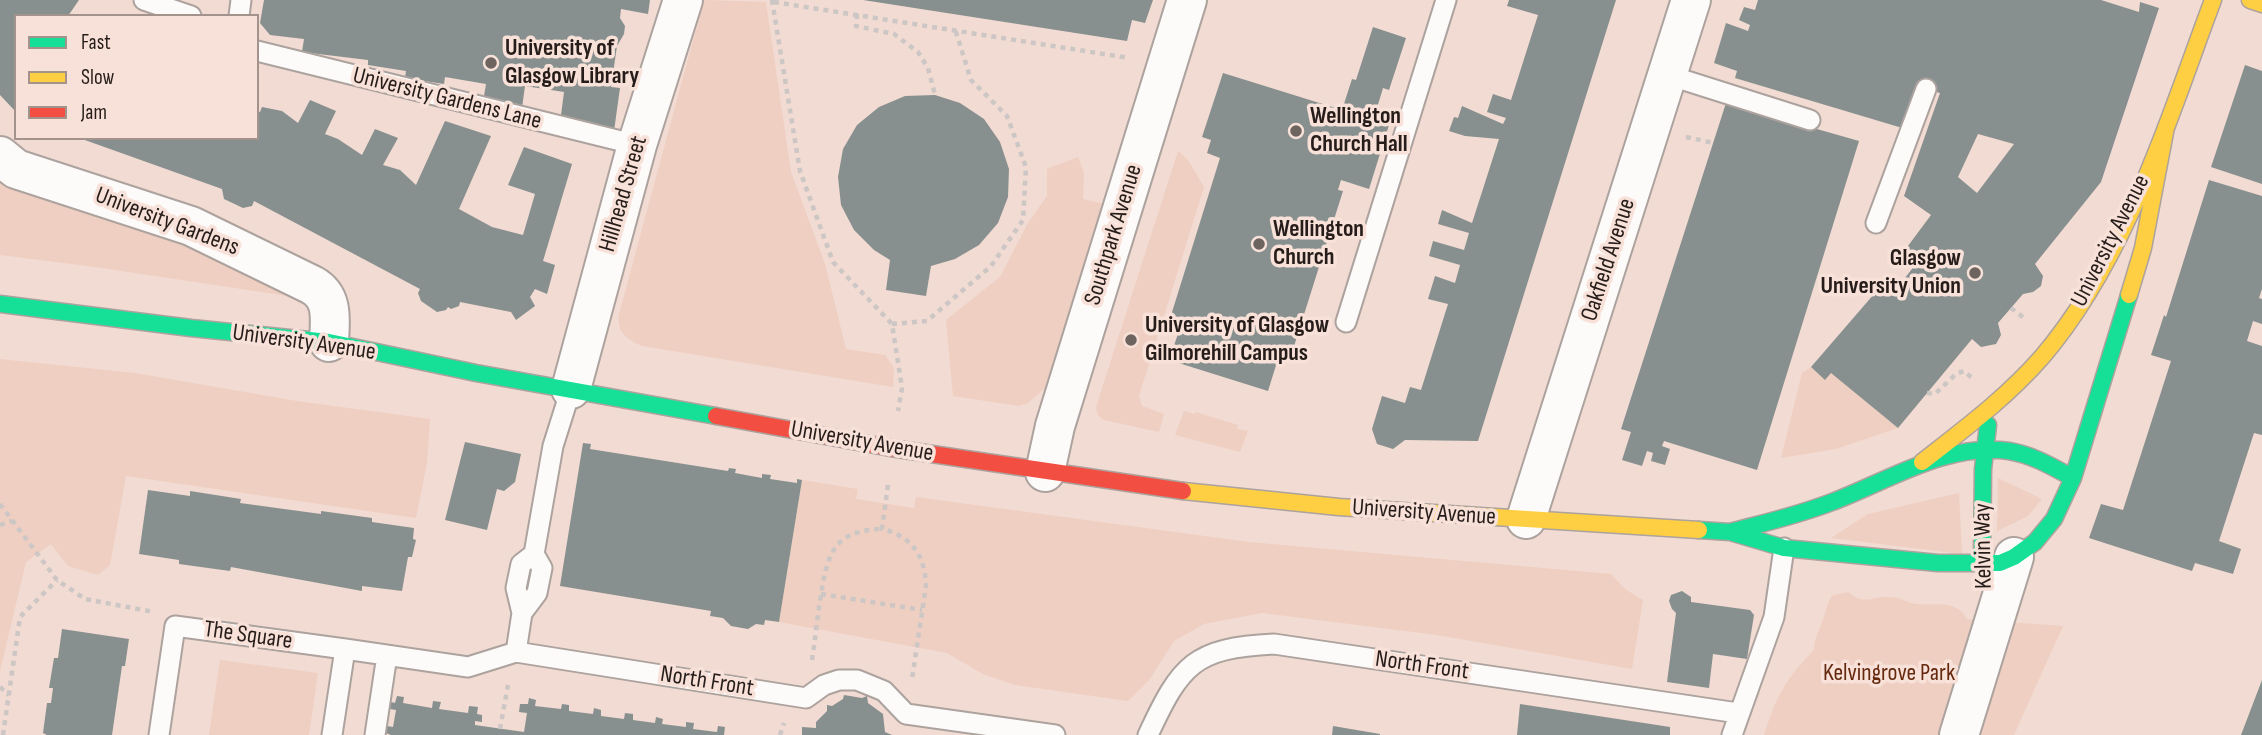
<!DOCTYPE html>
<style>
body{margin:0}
#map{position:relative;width:2262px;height:735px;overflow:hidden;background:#f1e4df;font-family:"Sofia Sans Condensed",sans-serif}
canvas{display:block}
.legend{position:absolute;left:14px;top:14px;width:245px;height:126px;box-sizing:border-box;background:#f8e1d8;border:2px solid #a4938c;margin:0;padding:9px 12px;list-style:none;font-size:21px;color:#261d1a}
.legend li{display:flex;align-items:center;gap:14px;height:35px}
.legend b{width:35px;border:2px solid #a4938c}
</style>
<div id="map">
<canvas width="2262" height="735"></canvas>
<ul class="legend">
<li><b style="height:9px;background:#16e098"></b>Fast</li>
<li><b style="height:9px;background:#ffcf43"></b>Slow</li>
<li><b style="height:9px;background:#f24e42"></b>Jam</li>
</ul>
</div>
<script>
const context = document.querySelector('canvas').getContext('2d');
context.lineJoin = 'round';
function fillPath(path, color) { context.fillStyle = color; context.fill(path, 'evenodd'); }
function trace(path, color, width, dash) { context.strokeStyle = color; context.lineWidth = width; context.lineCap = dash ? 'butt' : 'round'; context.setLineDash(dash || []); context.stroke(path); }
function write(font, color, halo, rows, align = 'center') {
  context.font = font + ' "Sofia Sans Condensed",sans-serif'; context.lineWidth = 7; context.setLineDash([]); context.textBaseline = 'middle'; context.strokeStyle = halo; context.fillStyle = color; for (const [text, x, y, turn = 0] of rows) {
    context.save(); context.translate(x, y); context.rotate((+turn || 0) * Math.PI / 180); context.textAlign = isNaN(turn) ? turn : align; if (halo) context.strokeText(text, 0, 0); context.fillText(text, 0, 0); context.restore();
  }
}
const built = new Path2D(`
 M0 0H2250L2262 4V735H2014L2062 626 1806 735H0ZM16 16H257V138H16Z`);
const green = new Path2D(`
 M704 0 766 2 791 172 825 264 846 349 885 355 894 368 893 387 642 346C627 340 616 331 619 314Z
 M1178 151 1188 160 1204 187 1139 396 1142 406 1164 414 1159 432 1104 420 1098 415 1096 407Z
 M1078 157 1084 173 1083 199 1105 204 1047 386 1028 403 1019 406 953 396 946 320 1000 277 1028 223 1047 196V169Z
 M0 178 190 245 295 297 95 267 0 255Z
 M0 359 135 373 297 401 430 419 427 463 416 518 126 476 110 565 98 575 68 566 51 544 26 562 0 671Z
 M1811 367 1825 379 1831 373 1898 428 1836 449 1781 458 1802 373Z
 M1184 411 1194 414 1196 412 1238 425 1237 429 1248 431 1240 452 1175 435Z
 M1998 478 2042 499 2028 516 1997 531Z
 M802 480 858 489 856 499 914 508 916 497 1249 542 1611 574 1625 589 1643 600 1632 669 1437 635 1262 613 1204 624 1174 641 1150 679 1128 701 1015 685 983 674 947 653 779 622Z
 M1959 493 1962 554 1831 538 1868 514Z
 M1848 592C1865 606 1871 596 1890 597 1900 597 1907 603 1917 604 1935 606 1956 599 1967 619L2063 626 2014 735H1764C1777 695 1785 680 1814 650 1815 634 1820 630 1824 617 1827 608 1827 602 1833 595Z
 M220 660 318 673 309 735H209Z`);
const building = new Path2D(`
 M0 0H79L68 16H16V112L0 95Z
 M264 0H650L648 14 621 9 620 18 625 26 624 34 617 46 611 87 620 88 614 131 560 123 564 92 525 86 522 108 483 102 486 84 445 77 444 84 405 78 406 71 368 65V60L302 52 304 39 270 35 260 23Z
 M863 0H1153L1145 23 1132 20 1127 41Z
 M1509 0H1616L1478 441 1405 440 1393 449 1377 444 1372 429 1382 396 1405 403 1410 387 1421 390 1448 304 1428 299 1435 276 1455 283 1460 265 1429 256 1433 241 1464 250 1469 233 1438 224 1442 210 1472 223 1499 139 1465 136 1449 131 1454 117 1458 118 1462 106 1503 124 1506 118 1487 112 1493 94 1511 100 1538 15 1507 6Z
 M1758 0H2101L2139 12 2140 2 2159 8 2101 182 2035 264 2043 276 2041 286 2033 292 2023 294 1998 323 2001 335 1996 344 1981 347 1972 339 1898 428 1831 373 1825 380 1811 367 1887 279 1898 287 1915 265 1902 254 1931 215 1904 196 1940 93 1926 89 1909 130 1735 78 1737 71 1714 63 1726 23 1748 31 1750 25 1739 20 1744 7 1755 10ZM1978 134 2014 144 1977 193 1958 177Z
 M1373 27 1406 38 1389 90 1383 88 1373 121 1389 125 1369 189 1341 180 1338 190 1343 191 1289 362 1278 359 1268 391 1169 360 1180 328 1168 325 1220 158 1207 153 1211 140 1202 137 1223 73 1342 110 1352 79 1356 80Z
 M2245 65 2262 71V184L2211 167Z
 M935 95 960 103 984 119 1000 142 1009 169 1008 197 998 223 979 245 955 259 931 266 926 296 886 290 890 260 874 250 854 230 841 205 838 177 843 149 857 125 879 107 905 96Z
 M310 100 336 111 325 134 338 139 362 155 375 129 398 138 383 165 400 170 416 185 445 121 491 136 459 209 492 227 523 235 535 194 508 185 524 147 572 164 543 261 555 265 547 294 535 289 530 297 535 306 516 320 511 312 460 302 459 306 451 309 448 307 446 310 437 312 421 301 418 293 420 289 254 201 252 206 243 208 224 199 222 189 82 139 257 138V111L260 112 262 107 282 111 298 123Z
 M1726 103 1859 141 1757 470 1664 441 1662 446 1670 449 1665 465 1651 461 1653 453 1647 451 1642 466 1622 460 1631 432 1621 429Z
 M2209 180 2262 196V289L2259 298 2262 299V324L2253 321 2247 341 2262 346V435L2254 433 2219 541 2241 549 2233 574 2195 563 2192 571 2089 538 2101 504 2123 510 2171 361 2151 355 2164 315 2166 317Z
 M465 442 521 454 515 482 504 491 497 489 487 530 445 520Z
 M583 443 591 444 590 449 728 471 729 468 736 469 735 473 762 478V474L771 475 770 479 797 483V479L802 480 779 622 765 620 764 625 756 624 748 629 731 626 723 618 710 616 711 611 560 586Z
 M148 490 190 496V491L241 499 240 503 321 514V511L372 518V522L414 528 413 539 416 540 412 557H408L402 591 362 586V591L231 567 230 571 179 564V560L139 554Z
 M1682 591 1691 597V602L1750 610 1754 615 1747 659 1713 654 1709 688 1667 682 1676 613 1672 609 1669 601 1671 595Z
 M62 629 129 639 125 666H122L112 735H47L43 733 47 703H51L53 688H49L54 658H58Z
 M2262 680V735H2241Z
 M844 695 862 698 867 696 868 703 883 714 885 732 892 735H802V727L816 728V722L827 711V705L832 706 843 699Z
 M397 696 404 697 403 703 432 708 433 701 441 702 439 709 468 713 469 706 478 707 477 714 482 715V722L475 721V725L524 732 527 713 519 712 520 704H528L529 698 536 700 535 706 561 709 562 704 569 705V711L593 714 594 708 601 710V716L624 719 625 713 633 714V720L655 723 656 717 663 719 662 724 686 727V722L694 723 693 729 717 732 718 726 725 727 724 735H391L386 733 387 726 393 727 396 710 390 709 391 702 395 703Z
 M1520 704 1670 727V735H1517Z
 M1333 726 1380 734V735H1332Z`);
const path = new Path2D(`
 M772 0 800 171 833 262 892 324 902 388 898 411
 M774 2 1129 58
 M857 14 856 26 894 34 918 52 928 68 935 95
 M1686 137 1714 143
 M2011 308 2024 318
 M892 324 927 321 991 266 1023 220 1026 167 1007 116 971 80 955 29
 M1927 393 1935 394 1956 374 1964 371 1972 378
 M888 485 882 529C912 536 925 556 926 586L912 679
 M0 504 57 580 85 599 154 612
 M0 525 12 521
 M821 594 922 610
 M812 660C815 640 817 620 820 601 827 557 831 530 882 529
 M0 687 9 695
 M500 729 508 685
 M3 735 20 617 57 580
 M780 735 784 723`);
const lane = new Path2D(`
 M144 0 191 16
 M239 16 241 0
 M257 51 637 145
 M1668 75 1810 120
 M1876 223 1926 89
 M1346 322 1446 0
 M534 554 553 446 571 389
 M345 649 468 667 516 652 806 698 824 685 839 680H857L884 691 906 714 1055 735
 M516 652 522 613 516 588 521 564 534 554 542 568 537 593 522 613
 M159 735 175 626 345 649 332 735
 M375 735 387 655
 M1148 735C1181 664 1194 648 1274 644L1738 713
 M1732 735 1774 617 1784 548`);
const street = new Path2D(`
 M0 156 16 169 191 226 312 285C334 297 330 320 329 342
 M571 389 637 145 683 0
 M1045 472 1055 426 1187 0
 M1526 519 1691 0
 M1959 735 2014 557`);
const fast = new Path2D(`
 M0 304 191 328 329 342 476 373 716 416
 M1699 530 1730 532 1784 548 1938 563H2000L2014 557 2035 542 2054 519 2073 478 2129 295
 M1730 532C1764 523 1799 515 1832 502 1888 481 1947 442 2009 451 2033 455 2053 467 2073 478
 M1982 563 1983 469 1988 425`);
const slow = new Path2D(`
 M2250 0 2262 4
 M2129 295 2143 248 2166 127
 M1922 462C1964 429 2006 398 2042 357 2126 259 2168 120 2213 0
 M1183 491 1339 507 1699 530`);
const jam = new Path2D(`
 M716 416 891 448 1183 491`);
const markers = [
 [491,63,7,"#6d635f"],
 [1296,131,7,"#6d635f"],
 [1259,244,7,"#6d635f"],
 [1975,273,7,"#6d635f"],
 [1131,340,7,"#6d635f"]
];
const poiNames = [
 ["University of",505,49],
 ["Glasgow Library",505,77],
 ["Wellington",1310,117],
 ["Church Hall",1310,145],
 ["Wellington",1273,230],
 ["Church",1273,258],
 ["Glasgow",1961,259,"right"],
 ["University Union",1961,287,"right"],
 ["University of Glasgow",1145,326],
 ["Gilmorehill Campus",1145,354]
];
const streetNames = [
 ["University Gardens Lane",447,99,14],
 ["Hillhead Street",624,194,-74],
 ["University Gardens",167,222,21],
 ["Southpark Avenue",1114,235,-73],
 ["University Avenue",2111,241,-63],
 ["Oakfield Avenue",1609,260,-72],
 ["University Avenue",304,343,8],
 ["University Avenue",862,442,10],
 ["University Avenue",1424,513,4],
 ["Kelvin Way",1984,546,-91],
 ["The Square",248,636,8],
 ["North Front",1422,666,8],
 ["North Front",707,682,9]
];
const parkNames = [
 ["Kelvingrove Park",1889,674]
];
fillPath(built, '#f2dbd2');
fillPath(green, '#efcfc2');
fillPath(building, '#87908f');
trace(lane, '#aca29e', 23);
trace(street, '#aca29e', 42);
trace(fast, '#aca29e', 19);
trace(slow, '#aca29e', 19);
trace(jam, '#aca29e', 19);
trace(path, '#ccc6c5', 4.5, [5, 5]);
trace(lane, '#fdfbfa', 19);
trace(street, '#fdfbfa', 38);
trace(fast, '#16e098', 16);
trace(slow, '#ffcf43', 16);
trace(jam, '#f24e42', 16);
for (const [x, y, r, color] of markers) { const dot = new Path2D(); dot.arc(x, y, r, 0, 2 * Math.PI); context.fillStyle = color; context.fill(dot); trace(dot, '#f8e1d8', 2.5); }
write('bold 24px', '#261d1a', '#f8e1d8', poiNames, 'left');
write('24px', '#261d1a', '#f8e1d8', streetNames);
write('24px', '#64280d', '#f8e1d8', parkNames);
</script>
